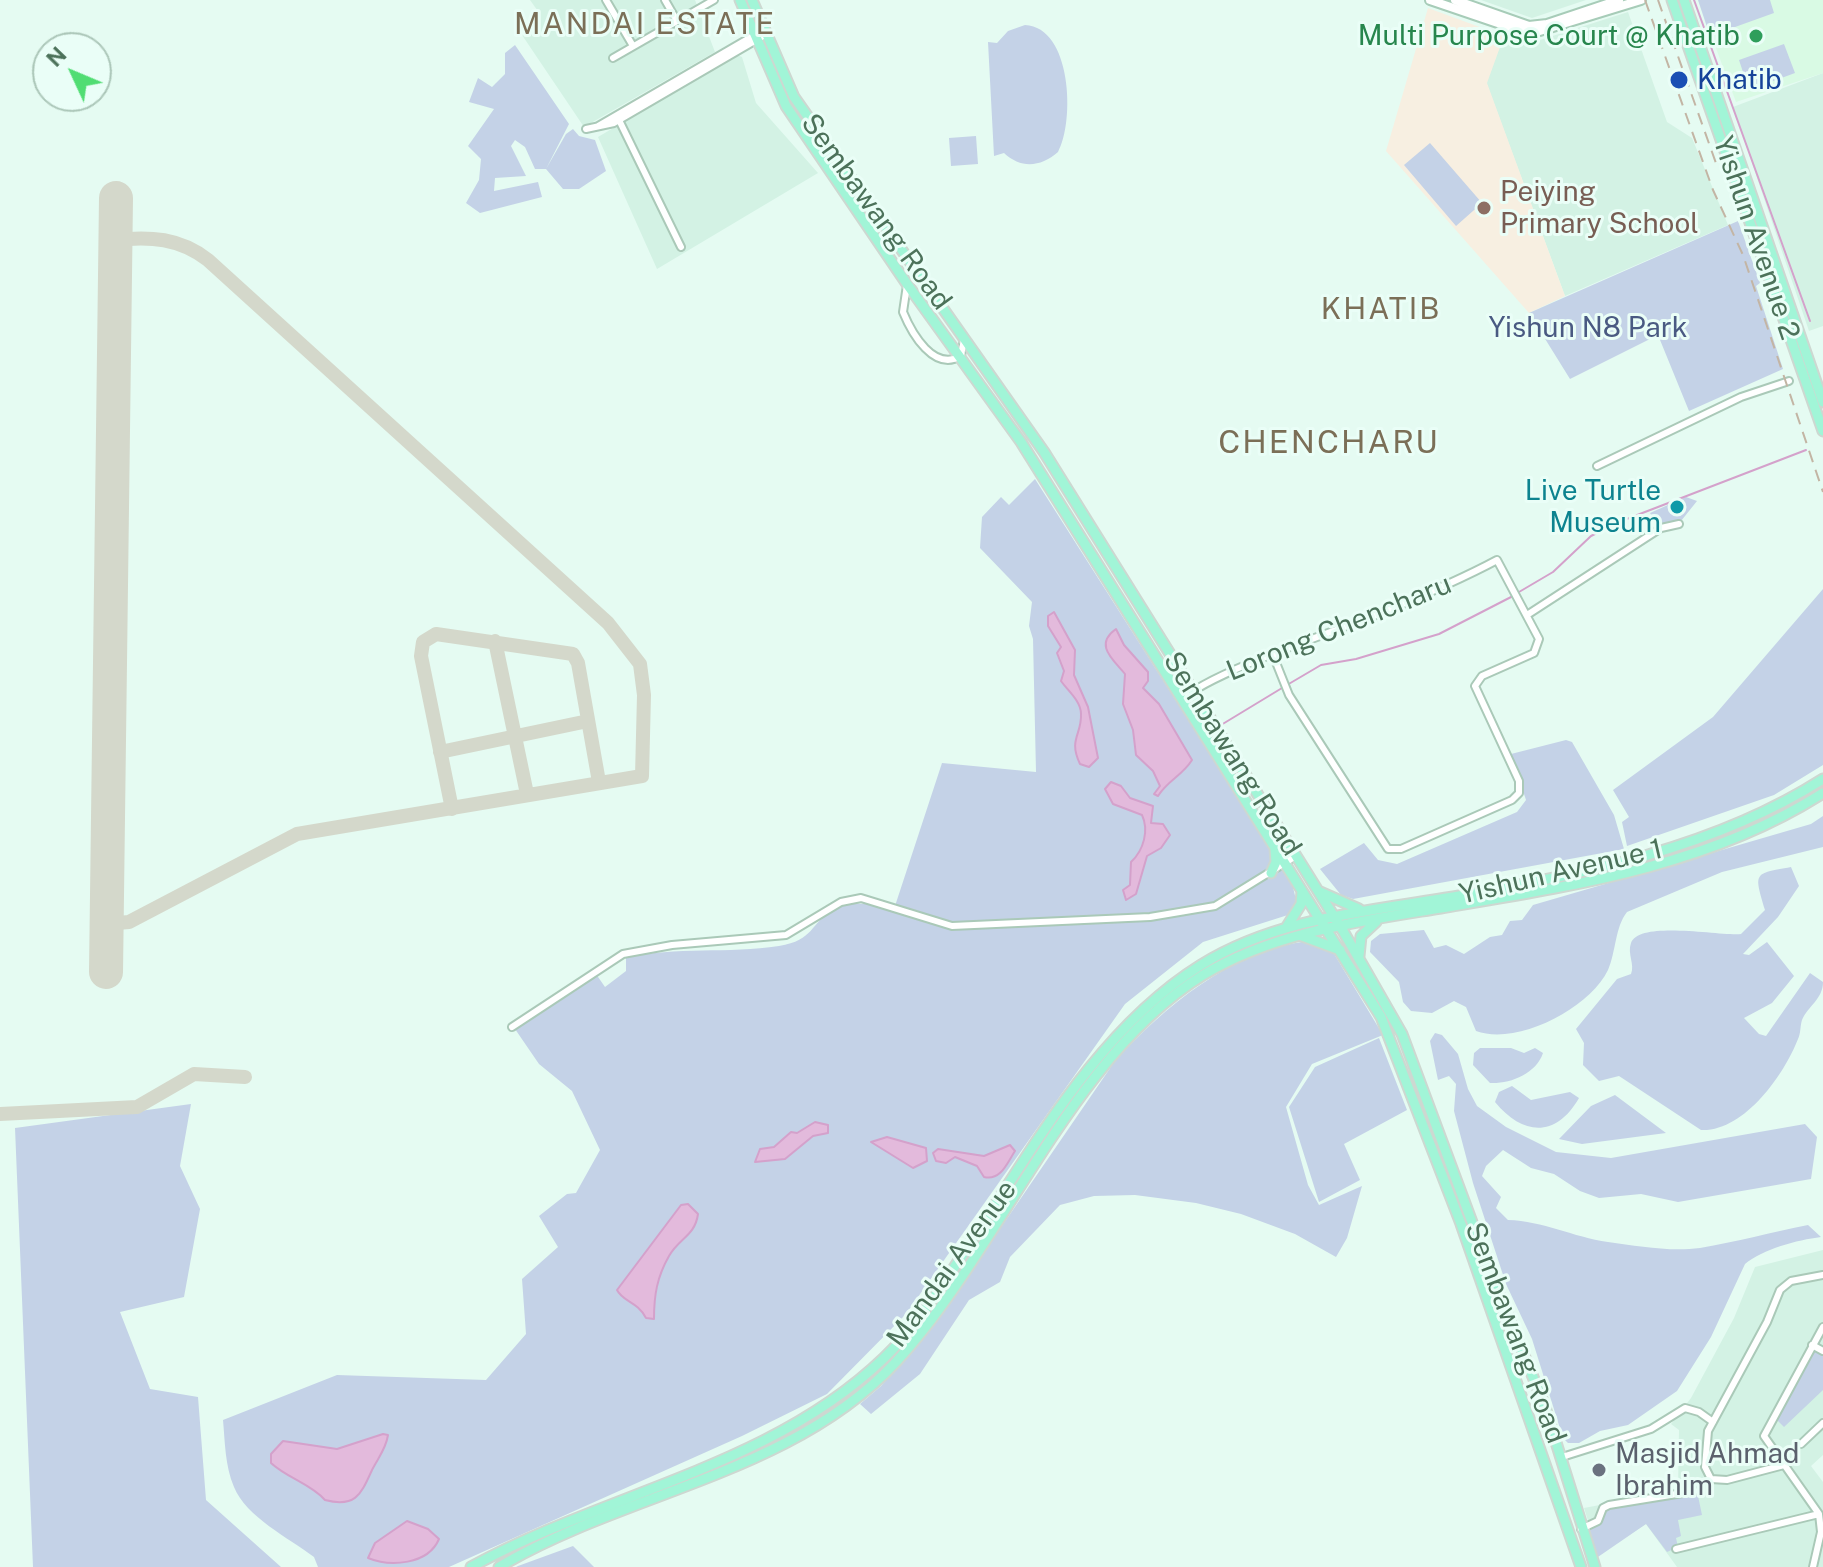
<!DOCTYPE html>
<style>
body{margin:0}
#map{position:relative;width:1823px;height:1567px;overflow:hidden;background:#e5fbf2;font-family:"Public Sans",sans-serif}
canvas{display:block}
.north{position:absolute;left:32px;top:32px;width:80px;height:80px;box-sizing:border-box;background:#eafef7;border:2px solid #abc6b8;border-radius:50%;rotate:314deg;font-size:22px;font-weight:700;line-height:32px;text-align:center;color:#4c725a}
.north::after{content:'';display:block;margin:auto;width:28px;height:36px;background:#51dd73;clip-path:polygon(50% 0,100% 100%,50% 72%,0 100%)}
</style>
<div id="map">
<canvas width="1823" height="1567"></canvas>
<div class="north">N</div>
</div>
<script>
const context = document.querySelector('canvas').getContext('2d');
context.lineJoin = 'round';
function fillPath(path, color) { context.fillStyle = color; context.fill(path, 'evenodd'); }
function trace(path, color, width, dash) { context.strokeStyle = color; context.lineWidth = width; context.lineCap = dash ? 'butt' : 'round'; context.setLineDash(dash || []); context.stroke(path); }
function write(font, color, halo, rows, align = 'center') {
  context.font = font + ' "Public Sans",sans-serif'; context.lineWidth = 6; context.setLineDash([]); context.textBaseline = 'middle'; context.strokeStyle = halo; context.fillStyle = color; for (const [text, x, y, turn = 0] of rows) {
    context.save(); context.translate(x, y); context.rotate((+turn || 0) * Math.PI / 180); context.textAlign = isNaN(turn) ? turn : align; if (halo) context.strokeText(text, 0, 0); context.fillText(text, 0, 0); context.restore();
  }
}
const residential = new Path2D(`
 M530 0H695L715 52 584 127 522 35 540 14Z
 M1481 0H1586L1532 18Z
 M1628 12 1667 122 1692 138 1728 225 1565 296 1486 82 1504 36 1540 40Z
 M737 55 742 57 756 103 818 173 657 269 598 137Z
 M1823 73V326L1809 331 1733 107Z
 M1823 1250V1455L1811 1466 1823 1482V1567H1677L1646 1524 1599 1555 1584 1508 1678 1490 1679 1430 1671 1424 1691 1398 1734 1318 1755 1267Z`);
const commercial = new Path2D(`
 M1698 0H1823V73L1736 102Z`);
const education = new Path2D(`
 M1428 8 1504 36 1487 83 1565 296 1529 313 1386 151Z`);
const green = new Path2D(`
 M1698 0H1770L1774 13 1710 36Z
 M1025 25C1072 27 1075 122 1058 152 1041 167 1021 169 1004 153L994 156 988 42 997 43 1008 31Z
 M1784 44 1795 73 1749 90 1739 60Z
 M515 45 569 124 546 169 566 134 573 129 579 136 595 140 606 171 579 189H563L546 169H535L525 147 515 140 511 146 526 176 495 178 494 191 538 182 542 197 480 213 466 203 479 180 481 159 468 146 494 109 469 102 478 78 492 87 505 74V53Z
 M976 136 978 164 951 166 949 138Z
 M1430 143 1482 203 1456 226 1404 165Z
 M1738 221 1760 283 1756 286 1783 369 1689 411 1658 335 1570 379 1529 313Z
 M1035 479 1292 883 1297 904 1291 914 1203 942 1125 1004 906 1314 827 1394 742 1436 449 1567H318L314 1557C289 1538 246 1517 234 1487 225 1466 225 1442 223 1420L337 1375 486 1380 526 1334 522 1279 558 1247 539 1216 567 1194 576 1193 600 1150 572 1091 539 1064 515 1029 596 974 605 987 626 971V958C676 946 728 954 779 946 815 940 809 924 834 909 849 900 877 905 895 906L942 763 1036 772 1033 639 1029 626 1032 602 980 548 982 517 1001 497 1009 505Z
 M1686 497 1697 501 1681 521 1658 526 1650 513Z
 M1823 589V765L1774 795 1627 846 1622 822 1629 817 1613 790 1713 717Z
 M1566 740 1572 742 1614 815 1624 849 1353 899 1341 895 1320 869 1364 843 1378 860 1397 864 1517 812 1526 800 1511 754Z
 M1823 816V847L1722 872 1627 912C1615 927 1616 952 1608 970 1589 1009 1517 1046 1476 1031L1466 1007 1454 1001 1432 1013 1411 1011 1403 1002 1399 982 1370 952 1371 941 1380 934 1424 930 1434 948 1446 945 1464 954 1490 937 1502 935 1510 921 1522 920 1533 905 1811 824Z
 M1791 867 1799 886 1778 917 1743 954 1749 955 1767 942 1794 976 1772 1003 1744 1018 1759 1034 1766 1036 1810 973 1823 982C1823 999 1808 1006 1802 1020 1800 1026 1801 1033 1798 1039 1784 1075 1744 1132 1701 1130L1619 1076 1599 1081 1583 1065 1584 1043 1576 1029 1617 979 1631 974C1635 964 1627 954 1631 943 1639 920 1719 936 1741 934L1765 910C1754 872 1753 874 1791 867Z
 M1307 941 1333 952 1383 1035 1312 1064 1286 1107 1308 1185 1319 1205 1362 1186 1347 1238 1336 1257 1295 1234 1241 1214 1196 1203 1135 1195 1094 1196 1060 1205 1010 1257 1000 1282 969 1300 920 1374 871 1414 860 1404 881 1386 938 1319 1115 1061C1165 1006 1231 951 1307 941Z
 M1435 1033 1442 1035 1458 1054 1468 1089 1477 1106 1506 1127 1556 1152 1611 1158 1805 1124 1817 1137 1811 1179 1678 1202 1641 1194 1599 1198 1580 1191 1554 1174 1531 1168 1503 1150 1486 1166 1482 1176 1501 1197 1496 1208 1508 1220C1543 1221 1573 1237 1608 1242 1638 1246 1670 1252 1700 1248 1736 1242 1772 1232 1808 1225L1821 1237C1797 1240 1763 1249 1745 1264L1711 1337 1677 1391 1628 1425 1600 1431 1579 1443H1568L1563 1438 1532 1339 1506 1284 1473 1183 1454 1111 1456 1084 1449 1076 1438 1080 1430 1041Z
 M1379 1038 1407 1110 1344 1144 1360 1180 1319 1202 1289 1107 1315 1067Z
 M1480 1048H1511L1524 1053 1535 1048 1543 1053C1536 1074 1510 1084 1490 1083L1473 1065 1474 1053Z
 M1512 1086 1531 1100 1570 1092 1579 1098C1556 1138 1523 1136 1495 1102L1499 1092Z
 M1615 1095 1666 1133 1582 1144 1559 1139 1591 1106Z
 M191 1104 180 1166 200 1209 184 1297 120 1312 150 1389 198 1397 206 1500 281 1567H33L15 1128Z
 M1813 1350 1823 1355V1390L1784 1427 1776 1419Z
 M1670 1496H1698L1702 1515 1678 1520 1681 1536 1676 1538 1678 1547 1667 1552 1646 1524 1595 1559 1581 1529 1600 1522 1603 1508Z
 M573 1546 594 1567H516L518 1566Z`);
const water = new Path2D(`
 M1054 612 1075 650 1074 675 1088 707 1098 758 1089 767 1080 764C1068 739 1082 735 1081 714 1081 701 1068 691 1061 681L1064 671 1057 653 1061 647 1048 626V616Z
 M1116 629 1124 645 1148 672V681L1143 688 1159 704 1192 760C1182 776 1168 780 1158 796L1154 794 1160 786 1153 771 1136 755 1133 730 1123 704 1125 674C1114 660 1093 645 1116 629Z
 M1111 782 1121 786 1130 798 1153 806 1151 823 1163 824 1170 835 1161 848 1147 856 1136 894 1126 900 1123 890 1130 885 1131 862C1144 850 1149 830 1142 815L1113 804 1105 789Z
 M815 1122 828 1125V1133L813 1136 785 1159 755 1162 760 1149 774 1147 791 1132 797 1133Z
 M887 1137 926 1148 927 1161 913 1168 871 1142Z
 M1010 1145 1015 1151C1007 1163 1001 1181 984 1177L977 1166 955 1157 946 1163 936 1161 933 1153 938 1149 984 1156Z
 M688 1204 698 1214C695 1236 679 1238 669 1256 657 1277 654 1295 654 1319L646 1318C637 1301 623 1302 617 1290L681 1205Z
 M383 1434 388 1435C386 1449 378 1458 372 1470 361 1494 356 1508 325 1500 311 1484 287 1478 271 1463V1454L283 1441 337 1449Z
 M407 1521 428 1529 439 1539C428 1565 390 1567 368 1558L375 1543Z`);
const stream = new Path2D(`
 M1694 0 1810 321
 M1519 592 1553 572 1591 536 1619 522 1806 450
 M1287 685 1321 665 1356 659 1439 634 1513 596
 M1221 725 1282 688`);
const taxiway = new Path2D(`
 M495 641 527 794
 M440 752 588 721
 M452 809 421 656 423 642 436 634 573 654 578 663 599 782
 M106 924 129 922 297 834 642 776 644 695 640 664 608 623 208 260C180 238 150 236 115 240
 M0 1114 137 1107 194 1074 245 1077`);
const runway = new Path2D(`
 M106 972 116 198`);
const minor = new Path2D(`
 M606 0 633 46
 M665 0 677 21
 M613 58 714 0
 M619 120 681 247
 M598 126 758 33
 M586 129 614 123 765 35
 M907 285 903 312C912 334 934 372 961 356L964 339
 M1597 466 1741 397 1789 381
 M1527 615 1661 528 1679 524
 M1183 700C1201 676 1338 630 1374 616 1415 599 1458 581 1497 560L1539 639 1534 653 1482 676 1475 686 1519 781V793L1512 800 1401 849H1388L1289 695 1273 655
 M512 1027 623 954 672 945 786 935 841 902 861 898 952 926 1150 917 1215 906 1296 856
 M1812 1345 1823 1351
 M1801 1444 1823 1423
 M1562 1457 1651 1429 1685 1408 1699 1412 1713 1422
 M1784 1465 1727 1480 1711 1479 1705 1467 1708 1431 1767 1322 1780 1290 1791 1281 1823 1275
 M1581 1529 1598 1521 1603 1508 1609 1505 1695 1491
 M1676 1549 1819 1514
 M1813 1567 1821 1532 1819 1514 1764 1436 1823 1327`);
const secondary = new Path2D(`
 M1430 0 1530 34 1641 0
 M1455 0 1529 26 1547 24 1619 0`);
const primary = new Path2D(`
 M740 0 786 106 907 284 1021 442 1381 1017 1461 1224 1581 1567
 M752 0 794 97 1044 452 1343 931 1402 1034 1495 1284 1544 1404 1595 1567
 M1672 0 1823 431
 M1684 0 1823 402
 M1271 873 1276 862 1275 849
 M1318 891 1359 909
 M1286 928 1301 904 1302 891
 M1302 936 1340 950
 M1359 956 1361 936 1376 922
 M471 1567C605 1493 771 1467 884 1358 915 1328 940 1289 963 1254 1031 1153 1095 1031 1201 965 1278 917 1372 911 1459 896 1584 874 1715 848 1823 779
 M499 1567C625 1492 792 1474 896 1362 1002 1247 1070 1057 1203 975 1274 932 1361 921 1441 908 1572 886 1709 866 1823 793`);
const rail = new Path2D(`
 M1645 0 1713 190 1743 255 1823 492
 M1658 0 1717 166`);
const markers = [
 [1756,36,8,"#2e9e5b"],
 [1679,80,10,"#1a4fb4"],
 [1484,208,8,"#8d6e63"],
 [1677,507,8,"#0f9aa8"],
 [1599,1470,8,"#6b7280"]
];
const leisureNames = [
 ["Multi Purpose Court @ Khatib",1740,36]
];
const transitNames = [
 ["Khatib",1697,80]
];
const educationNames = [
 ["Peiying",1500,192],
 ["Primary School",1500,224]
];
const streetNames = [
 ["Sembawang Road",876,212,54],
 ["Yishun Avenue 2",1756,238,71],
 ["Lorong Chencharu",1339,628,-22],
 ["Sembawang Road",1232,754,58],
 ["Yishun Avenue 1",1561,872,-13],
 ["Mandai Avenue",952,1264,-54],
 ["Sembawang Road",1515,1333,69]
];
const parkNames = [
 ["Yishun N8 Park",1588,328]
];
const cultureNames = [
 ["Live Turtle",1661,491],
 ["Museum",1661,523]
];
const worshipNames = [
 ["Masjid Ahmad",1615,1454],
 ["Ibrahim",1615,1486]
];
const neighbourhoodNames = [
 ["MANDAI ESTATE",645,25],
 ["KHATIB",1381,310]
];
const quarterNames = [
 ["CHENCHARU",1329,443]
];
fillPath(residential, '#d3f2e4');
fillPath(commercial, '#d9fae4');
fillPath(education, '#f7efe1');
fillPath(green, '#c4d2e7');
fillPath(water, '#e3badc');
trace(water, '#d4a1cb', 2);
trace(stream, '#d4a1cb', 2);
trace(taxiway, '#d4d8cb', 14);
trace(runway, '#d4d8cb', 34);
trace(minor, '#aac9b8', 10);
trace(secondary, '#a7ccb8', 12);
trace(primary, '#cdd8d1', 13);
trace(minor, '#fff', 6);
trace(secondary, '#fff', 8);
trace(primary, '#a1f5d7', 9);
trace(rail, '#c3b5a4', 2, [12, 8]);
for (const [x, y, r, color] of markers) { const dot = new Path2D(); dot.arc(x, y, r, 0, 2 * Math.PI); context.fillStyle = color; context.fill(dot); trace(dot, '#eafef7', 3); }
write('28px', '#27864d', '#eafef7', leisureNames, 'right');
write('28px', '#164399', '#eafef7', transitNames, 'left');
write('28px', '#785e54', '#eafef7', educationNames, 'left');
write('28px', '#4c725a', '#eafef7', streetNames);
write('28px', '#4a5a82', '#eafef7', parkNames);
write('28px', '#0d838f', '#eafef7', cultureNames, 'right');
write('28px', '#5b616d', '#eafef7', worshipNames, 'left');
context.letterSpacing = '2px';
write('30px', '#7b6f57', '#eafef7', neighbourhoodNames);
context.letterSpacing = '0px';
context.letterSpacing = '2px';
write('32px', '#7b6f57', '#eafef7', quarterNames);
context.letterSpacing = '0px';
</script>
